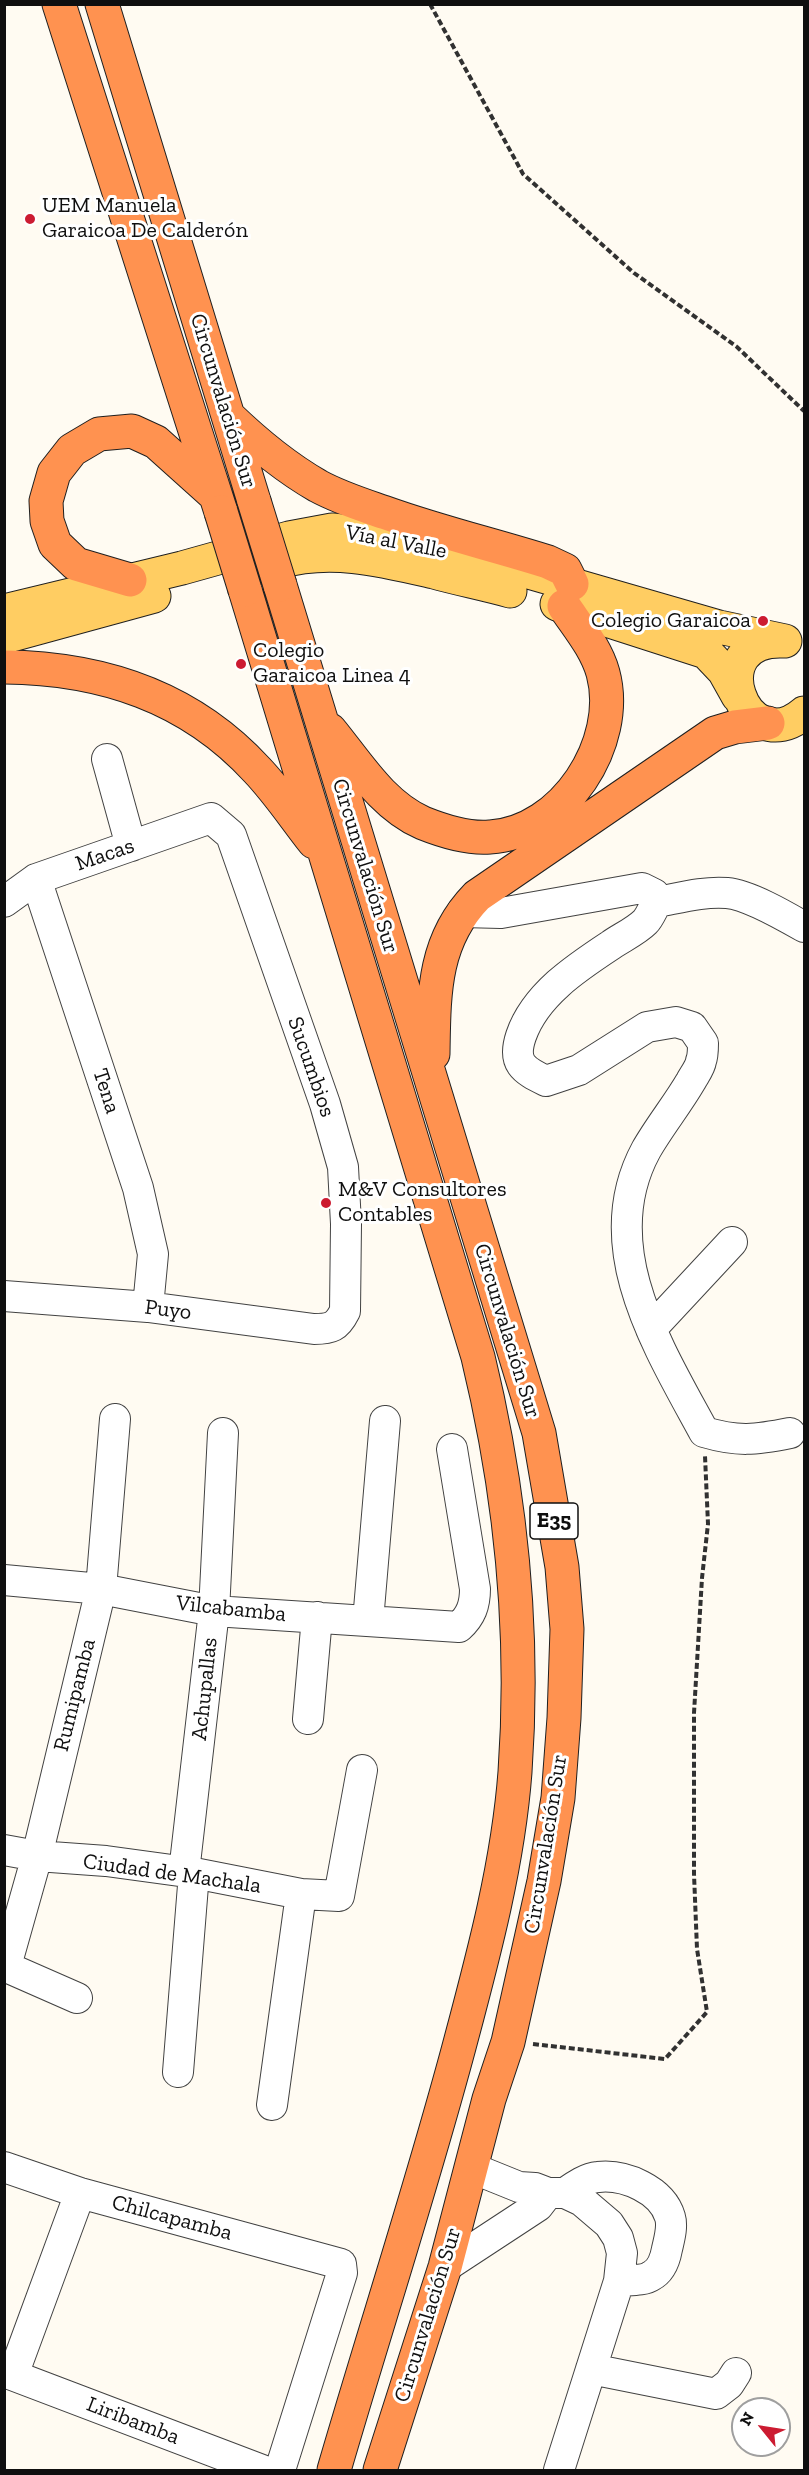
<!DOCTYPE html>
<meta charset="utf-8">
<style>
body{margin:0}
#map{position:relative;width:809px;height:2475px;overflow:hidden;background:#fffbf2;font-family:"Zilla Slab",serif}
canvas{display:block}
.frame{position:absolute;inset:0;border:6px solid #0f0f0f;pointer-events:none}
.north{position:absolute;left:731px;top:2397px;width:60px;height:60px;box-sizing:border-box;background:#fff;border:2px solid #9f9f9f;border-radius:50%;rotate:300deg;font-size:16px;font-weight:700;line-height:24px;text-align:center;color:#0f0f0f}
.north::after{content:'';display:block;margin:auto;width:21px;height:27px;background:#cc1b31;clip-path:polygon(50% 0,100% 100%,50% 72%,0 100%)}
</style>
<div id="map">
<canvas width="809" height="2475"></canvas>
<div class="frame"></div>
<div class="north">N</div>
</div>
<script>
const context = document.querySelector('canvas').getContext('2d');
context.lineJoin = 'round';
function trace(path, color, width, dash) { context.strokeStyle = color; context.lineWidth = width; context.lineCap = dash ? 'butt' : 'round'; context.setLineDash(dash || []); context.stroke(path); }
function write(font, color, halo, rows, align = 'center') {
  context.font = font + ' "Zilla Slab",serif'; context.lineWidth = 6; context.setLineDash([]); context.textBaseline = 'middle'; context.strokeStyle = halo; context.fillStyle = color; for (const [text, x, y, turn = 0] of rows) {
    context.save(); context.translate(x, y); context.rotate((+turn || 0) * Math.PI / 180); context.textAlign = isNaN(turn) ? turn : align; if (halo) context.strokeText(text, 0, 0); context.fillText(text, 0, 0); context.restore();
  }
}
const path = new Path2D(`
 M430 4 523 174 634 273 737 347 804 411
 M533 2044 665 2059 707 2012 697 1949 694 1874V1713L702 1578 708 1524 705 1456`);
const minor = new Path2D(`
 M107 759 131 846
 M36 879 138 1188 153 1254 148 1307
 M4 902 36 879 211 818 231 835 325 1104 343 1167 346 1224 345 1311C337 1327 331 1329 314 1329L148 1307 4 1296
 M657 902C679 898 704 891 727 893 749 895 785 916 804 927
 M462 912 501 913 642 888 654 894 657 902C653 908 650 917 645 922 636 931 621 938 611 945 576 968 535 995 521 1036 512 1063 523 1070 546 1081L579 1070 647 1027 676 1022 692 1027 703 1043C703 1049 703 1056 701 1061 700 1068 694 1075 691 1081 677 1105 659 1127 646 1150 594 1246 658 1347 704 1432 738 1442 755 1440 790 1433
 M651 1329 732 1242
 M4 1580 101 1589 214 1611 459 1627C471 1616 475 1605 475 1589L452 1449
 M368 1621 385 1421
 M308 1719 317 1617
 M4 1850 37 1856 106 1861 194 1873 301 1894 339 1896 362 1770
 M184 1872 214 1611 223 1433
 M4 1966 77 1998
 M6 1966 37 1856 101 1589 115 1419
 M178 2072 194 1873
 M272 2105 301 1894
 M4 2167 80 2193 341 2264 342 2273 280 2470
 M472 2168 519 2187 535 2188 548 2193H565L582 2201 609 2224 618 2238 622 2253 619 2281 559 2470
 M565 2193C575 2186 586 2178 598 2177 625 2174 662 2190 670 2217 673 2227 669 2240 667 2249 665 2260 661 2271 651 2276 644 2281 628 2280 619 2281
 M445 2267 538 2206 548 2193
 M591 2369 716 2394 729 2384 736 2373
 M4 2372 262 2470
 M13 2375 80 2193`);
const major = new Path2D(`
 M279 562C331 547 382 560 434 572 459 579 485 584 510 591
 M557 604 706 652 724 671 738 696
 M4 611 182 568 289 538 332 530 377 535 422 545 525 571 719 627 785 641
 M4 637 154 596
 M784 641C698 637 744 764 804 713`);
const highway = new Path2D(`
 M59 4 221 512
 M102 4 254 501
 M228 416C256 443 285 467 318 486 340 498 363 505 386 513 439 532 494 545 548 562L565 570 572 584
 M130 580 76 564 55 544 47 521 46 501 54 473 72 450 99 434 132 431 156 442 215 495
 M280 585 539 1433 562 1567 567 1629 564 1718 558 1798 544 1881 508 2042 489 2099 445 2267 380 2470
 M245 590 478 1357C511 1493 525 1632 515 1772 508 1865 483 1957 459 2047 421 2189 375 2329 334 2470
 M4 667C102 668 189 696 257 770 278 792 295 818 314 842
 M330 730C358 764 382 805 423 823 443 831 468 839 490 837 563 833 622 743 603 673 596 648 578 627 564 606
 M433 1054C434 994 433 941 477 896L715 733 735 727 768 723`);
const highwayBridge = new Path2D(`
 M254 501 280 585
 M221 512 245 590`);
const markers = [
 [30,219,6,"#cc1b31"],
 [763,621,6,"#cc1b31"],
 [241,664,6,"#cc1b31"],
 [326,1203,6,"#cc1b31"]
];
const shields = [
 [554,1521,48]
];
const shieldNames = [
 ["E35",554,1521]
];
const poiNames = [
 ["UEM Manuela",42,206],
 ["Garaicoa De Calderón",42,231],
 ["Colegio Garaicoa",751,621,"right"],
 ["Colegio",253,651],
 ["Garaicoa Linea 4",253,676],
 ["M&V Consultores",338,1190],
 ["Contables",338,1215]
];
const streetNames = [
 ["Circunvalación Sur",223,401,73],
 ["Vía al Valle",396,542,11],
 ["Macas",105,855,-19],
 ["Circunvalación Sur",365,866,73],
 ["Sucumbios",311,1067,71],
 ["Tena",106,1091,72],
 ["Puyo",168,1310,7],
 ["Circunvalación Sur",507,1331,73],
 ["Vilcabamba",231,1609,6],
 ["Achupallas",205,1689,-84],
 ["Rumipamba",75,1695,-76],
 ["Circunvalación Sur",546,1844,-81],
 ["Ciudad de Machala",172,1874,8],
 ["Chilcapamba",172,2218,15],
 ["Circunvalación Sur",428,2315,-73],
 ["Liribamba",133,2421,21]
];
trace(minor, '#424242', 32);
trace(major, '#202020', 35);
trace(highway, '#202020', 35);
trace(path, '#313131', 4, [6, 3]);
trace(minor, '#fff', 30);
trace(major, '#ffcd62', 33);
trace(highway, '#ff9250', 33);
trace(highwayBridge, '#202020', 35, []);
trace(highwayBridge, '#ff9250', 33);
for (const [x, y, r, color] of markers) { const dot = new Path2D(); dot.arc(x, y, r, 0, 2 * Math.PI); context.fillStyle = color; context.fill(dot); trace(dot, '#fff', 2); }
for (const [x, y, w] of shields) { const box = new Path2D(); box.roundRect(x - w / 2, y - 18, w, 36, 4.5); context.fillStyle = '#fff'; context.fill(box); trace(box, '#0f0f0f', 1.5); }
write('bold 21px', '#0f0f0f', null, shieldNames);
write('22px', '#0f0f0f', '#fff', poiNames, 'left');
write('22px', '#0f0f0f', '#fff', streetNames);
</script>
